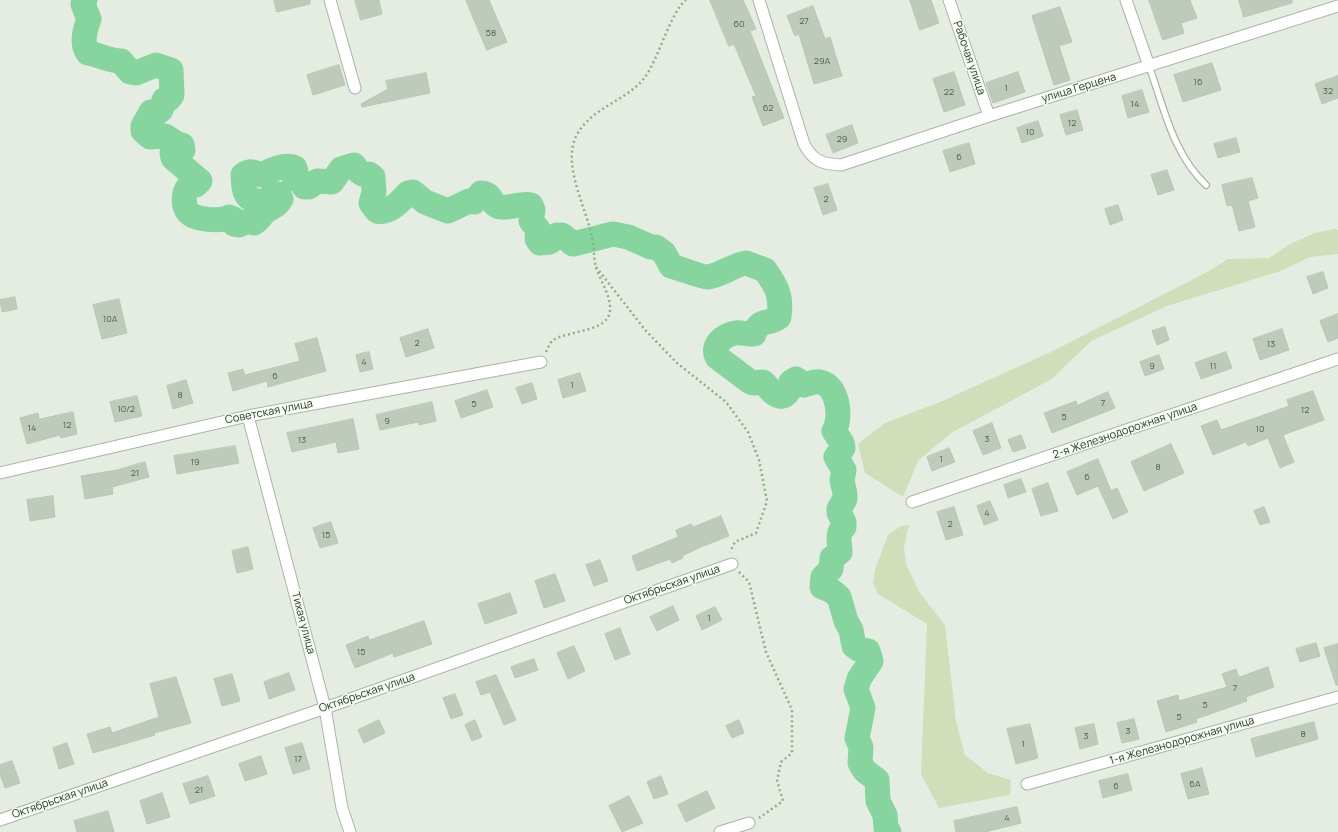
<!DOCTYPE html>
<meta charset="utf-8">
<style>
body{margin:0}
canvas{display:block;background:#e5ede2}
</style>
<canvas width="1338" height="832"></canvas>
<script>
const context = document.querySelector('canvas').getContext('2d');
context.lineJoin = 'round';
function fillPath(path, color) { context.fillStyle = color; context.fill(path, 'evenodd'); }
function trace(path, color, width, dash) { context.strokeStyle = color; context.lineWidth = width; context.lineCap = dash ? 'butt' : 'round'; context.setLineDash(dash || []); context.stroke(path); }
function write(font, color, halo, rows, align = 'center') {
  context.font = font + ' Manrope,sans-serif'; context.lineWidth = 3; context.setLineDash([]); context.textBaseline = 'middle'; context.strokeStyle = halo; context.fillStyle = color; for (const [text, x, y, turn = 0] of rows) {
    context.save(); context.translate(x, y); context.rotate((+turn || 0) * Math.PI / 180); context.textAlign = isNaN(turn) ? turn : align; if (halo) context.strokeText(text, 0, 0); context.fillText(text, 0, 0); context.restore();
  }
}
const green = new Path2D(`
 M1334 229 1338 230V254L1310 257 1281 271 1167 306 1091 341 1052 379 951 433 918 461 903 497 865 473 858 444 885 423 940 402 1053 351 1209 271 1228 259 1269 258 1290 244 1315 233Z
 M909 525 904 547 906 564 920 593 945 625 956 721 965 755 988 773 1011 780 1010 795 939 808 921 774 927 624 878 594 873 583 875 570 888 535 901 526Z`);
const river = new Path2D(`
 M85 0 83 4 89 19C85 29 81 44 88 53 100 55 109 61 121 61L130 72 136 73 156 65 171 70 172 95 169 99 164 100 161 110 157 113 151 112 143 126V131L150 137 165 136 177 144 182 145 183 150 172 153 173 158 200 181 196 185 191 184C183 190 182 204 188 212 193 220 222 222 229 217L234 219V224L239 225 249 221 254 223C260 220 261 215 266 211 272 207 277 207 281 199L278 194 272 196 264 202C244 201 244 192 243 175 251 169 254 173 262 175 270 170 286 163 295 168L296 172 294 178 303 183 304 187H309L317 181 332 182 341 169 354 165C358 171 361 176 369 174L373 177 374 192 371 203 377 211C389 214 401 201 408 193L413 192 425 202 448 211 469 201 474 202 481 193C494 193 489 205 500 207 510 209 522 202 531 205L533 210 531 221 538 229 537 239 540 243 550 242 557 235H562L573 244 613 234 628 237 651 247H656L664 253 671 266C678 268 703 277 707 277 720 276 733 265 746 263L765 270C777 287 782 296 779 317 768 326 760 317 754 334 748 335 741 332 735 333 724 335 711 345 717 357L749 381 753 383 763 382C768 386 770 391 775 394 785 401 791 390 791 382L796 379 804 385C809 384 815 381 820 382 838 385 842 418 834 431L842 443 843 448 836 457 844 470 842 480 845 494V499L839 509V513L844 522V527C836 534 840 542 840 552L832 558 831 569 823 577 822 587 832 591 839 597 846 621 851 630 854 646 858 649 868 651 871 661 859 679 856 689 863 708 857 738 861 747 860 763 865 771 877 780 878 801 885 815 886 828 889 832`);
const building = new Path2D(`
 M274 0H310V4L277 12Z
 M355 0H379L382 14 361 20Z
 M466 0H489L507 42 487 50Z
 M710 0H743L756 29 750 31 784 118 763 126 752 97 756 96 734 44 729 46Z
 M910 0H931L939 23 920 30Z
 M1149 0H1190L1197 18 1181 23 1184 33 1163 40Z
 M1239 0H1292V3L1244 17Z
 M813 6 825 39 830 37 842 76 814 84 799 34 795 36 787 16Z
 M1060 7 1072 42 1059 46 1070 80 1054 85 1032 16Z
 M1212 63 1221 90 1183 102 1174 75Z
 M339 65 345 85 313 95 307 75Z
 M954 72 965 105 944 112 933 79Z
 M1018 72 1025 92 993 103 986 83Z
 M426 73 430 93 362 107 361 104 388 89 386 81Z
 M1338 76V98L1322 104 1315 84Z
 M1142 90 1149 112 1128 118 1122 96Z
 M1077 110 1083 130 1066 135 1060 115Z
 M1038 121 1043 136 1022 143 1017 128Z
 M852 125 858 143 833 153 826 135Z
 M1236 138 1240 152 1218 158 1214 144Z
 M969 143 975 164 950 172 943 151Z
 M1167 170 1174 190 1158 195 1151 175Z
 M1252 178 1258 198 1248 201 1255 227 1239 231 1232 205 1227 206 1222 185Z
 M828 184 837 210 823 215 814 188Z
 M1118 205 1123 220 1110 225 1105 209Z
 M1323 272 1328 288 1313 294 1307 277Z
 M15 297 17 309 2 312 0 300Z
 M119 299 127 333 102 339 93 305Z
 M1338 314V338L1328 342 1320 321Z
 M1165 327 1169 340 1157 345 1152 331Z
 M428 329 434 348 406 357 400 338Z
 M1282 329 1289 350 1260 360 1253 339Z
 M317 338 326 371 268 387 267 381 233 391 228 373 243 369 245 375 300 361 295 344Z
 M369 352 373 369 360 372 356 355Z
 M1226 352 1232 368 1201 379 1195 363Z
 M1159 355 1164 369 1145 376 1140 362Z
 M580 373 586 391 563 398 558 380Z
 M186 380 193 403 173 409 167 386Z
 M532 383 537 399 522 404 516 388Z
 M487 390 493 407 461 418 455 401Z
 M1313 391 1324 420 1283 435 1294 462 1280 468 1268 438 1248 446 1246 442 1213 455 1201 426 1217 420 1221 430 1289 406 1287 400Z
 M1108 392 1115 408 1052 433 1044 413 1076 401 1077 405Z
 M137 396 142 416 115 422 110 402Z
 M432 402 436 421 419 425 418 422 380 430 376 415Z
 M73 412 77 434 61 438 60 435 27 444 20 418 38 413 39 419Z
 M353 419 359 449 338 453 336 442 292 452 287 433Z
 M992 423 1001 448 983 455 973 431Z
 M1021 435 1026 448 1013 452 1008 440Z
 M1171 444 1184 473 1144 491 1131 462Z
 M235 446 239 463 177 474 174 456Z
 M949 448 955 462 932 471 927 457Z
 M1098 459 1111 491 1117 488 1128 512 1113 519 1098 486 1077 495 1067 472Z
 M145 462 149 477 112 487 113 494 85 499 81 476 117 470Z
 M1021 479 1026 492 1008 498 1004 485Z
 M1048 483 1058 511 1041 516 1032 489Z
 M53 496 55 517 30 521 27 500Z
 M990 501 998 520 984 525 977 506Z
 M954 507 963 535 946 540 937 512Z
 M1264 507 1270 522 1260 525 1254 511Z
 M721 516 729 536 701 547 682 556 683 558 672 563 670 559 637 571 632 556 678 537 676 530 691 524 693 527Z
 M331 522 338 543 320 548 313 528Z
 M248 547 253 569 237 573 232 551Z
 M600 560 608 581 594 586 586 565Z
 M555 574 565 601 544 608 535 581Z
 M510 593 517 613 485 624 478 604Z
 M673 606 679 620 657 631 650 617Z
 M715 607 722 620 702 630 696 616Z
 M424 621 432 644 394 657 393 653 355 668 346 645 368 636 369 640Z
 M620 628 630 654 615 660 605 634Z
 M1316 643 1320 656 1300 662 1296 649Z
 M1338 644V685H1336L1324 648Z
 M574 646 585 671 568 679 557 653Z
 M534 659 538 670 515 678 511 667Z
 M1268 667 1274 687 1246 697 1247 701 1196 719 1197 722 1166 732 1157 701 1178 695 1179 701 1227 687 1222 674 1236 669 1239 677Z
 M289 673 295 690 269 699 264 682Z
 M232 674 240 701 222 706 214 679Z
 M496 675 516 720 504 725 490 692 481 695 476 682Z
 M176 677 191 723 154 733 155 735 93 753 87 734 110 727 112 733 159 717 150 684Z
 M455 694 463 715 451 719 443 698Z
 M1134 719 1139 739 1122 743 1117 723Z
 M379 720 385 733 364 743 358 730Z
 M475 720 482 737 472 741 465 725Z
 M739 720 744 733 732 738 726 726Z
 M1314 722 1318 739 1256 757 1251 739Z
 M1030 724 1038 758 1016 764 1007 729Z
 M1094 724 1098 744 1080 749 1075 728Z
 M67 743 74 764 59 769 53 748Z
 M302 743 310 769 293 774 285 748Z
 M261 756 267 774 245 781 239 764Z
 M12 761 20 783 5 788 0 774V765Z
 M1202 768 1209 794 1188 799 1181 774Z
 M1128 774 1132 790 1103 798 1099 781Z
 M208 776 215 796 190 804 183 784Z
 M661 776 668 794 654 799 647 782Z
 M707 791 715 808 686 822 678 805Z
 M162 793 170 817 147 824 140 801Z
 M629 796 643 823 622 832 609 806Z
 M1017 807 1021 823 985 832H956L954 821Z
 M108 811 114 832H77L74 821Z`);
const path = new Path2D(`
 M596 267 646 331 677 363 726 402 748 432 759 460 767 501 756 533 735 542 730 552
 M546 352C548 348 550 343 552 341 566 330 609 333 610 310 611 295 600 281 596 267 593 258 595 247 592 237 586 207 560 161 578 133 594 106 627 101 645 77 658 60 671 11 686 0
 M739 572 749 582 766 652 792 710V753L781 762 777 781 783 801 759 818`);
const service = new Path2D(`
 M1149 66C1164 108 1173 154 1206 185`);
const minor = new Path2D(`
 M330 0 355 88
 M759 0 804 144C813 161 822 164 841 165L989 116 1338 6
 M949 0 989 116
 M1126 0 1149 66
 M248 416 325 708 342 808 350 832
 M0 473 248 416 541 362
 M912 502 1338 359
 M1027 784 1338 697
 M0 820 325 708 732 564
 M720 832 749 823`);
const numberNames = [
 ["27",804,21],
 ["60",739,24],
 ["58",491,33],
 ["29А",822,61],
 ["16",1198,82],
 ["1",1006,88],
 ["32",1328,91],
 ["22",949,92],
 ["14",1135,104],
 ["62",768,108],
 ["12",1072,123],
 ["10",1030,132],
 ["29",842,139],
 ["6",959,157],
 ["2",826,199],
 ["10А",110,319],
 ["2",417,343],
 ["13",1271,344],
 ["4",364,362],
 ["9",1152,366],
 ["11",1213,366],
 ["6",275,376],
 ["1",572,385],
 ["8",180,395],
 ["7",1103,403],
 ["5",474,404],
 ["10/2",126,409],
 ["12",1305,410],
 ["5",1064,417],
 ["9",387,421],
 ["12",67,425],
 ["14",32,428],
 ["10",1260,429],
 ["3",987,439],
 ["13",302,440],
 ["1",941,459],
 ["19",195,462],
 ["8",1158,467],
 ["21",135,473],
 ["6",1087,477],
 ["4",987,513],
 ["2",950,524],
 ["15",326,535],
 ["1",709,618],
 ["15",361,652],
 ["7",1235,688],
 ["5",1205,705],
 ["5",1179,717],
 ["3",1128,731],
 ["8",1303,734],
 ["3",1086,736],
 ["1",1023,744],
 ["17",298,759],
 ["6А",1195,784],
 ["6",1116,786],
 ["21",199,790],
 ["4",1007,818]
];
const streetNames = [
 ["Рабочая улица",969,58,71],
 ["улица Герцена",1079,88,-17],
 ["Советская улица",269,412,-11],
 ["2-я Железнодорожная улица",1125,431,-19],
 ["Октябрьская улица",672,585,-19],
 ["Тихая улица",303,623,75],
 ["Октябрьская улица",367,693,-19],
 ["1-я Железнодорожная улица",1182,741,-16],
 ["Октябрьская улица",60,799,-19]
];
fillPath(green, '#d0dfb9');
trace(river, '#87d59e', 25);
fillPath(building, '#bfcbba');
trace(building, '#b9c7b4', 1);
trace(service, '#a8b5a4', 8);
trace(minor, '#a8b5a4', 13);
trace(path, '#89b280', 2.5, [2, 3]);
trace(service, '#fff', 5.5);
trace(minor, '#fff', 11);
write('9px', '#4c6247', null, numberNames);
write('11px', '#253f21', '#f5f9f3', streetNames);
</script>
